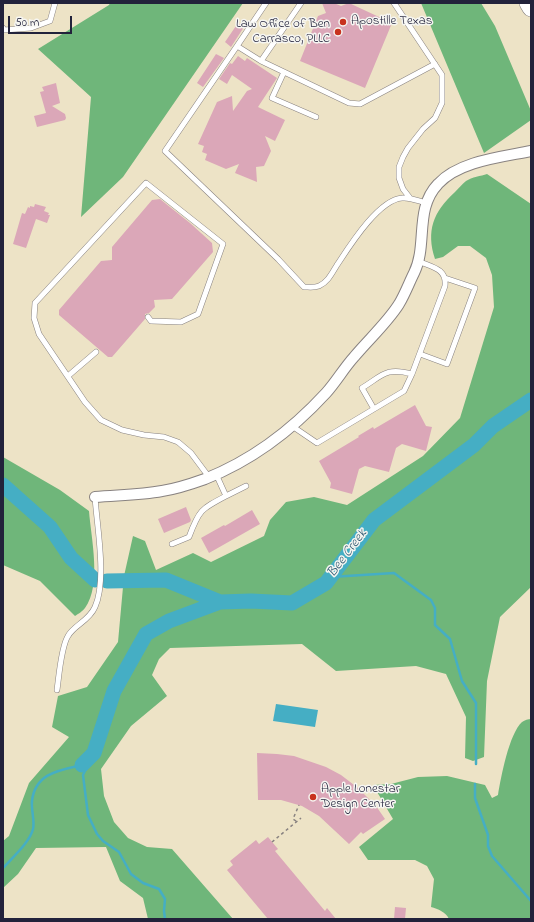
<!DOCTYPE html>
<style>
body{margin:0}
#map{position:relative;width:534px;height:922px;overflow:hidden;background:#ede3c6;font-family:"Indie Flower",sans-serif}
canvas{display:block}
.frame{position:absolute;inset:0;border:4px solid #22223b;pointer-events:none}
.scale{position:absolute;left:8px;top:16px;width:64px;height:18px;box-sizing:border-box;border:2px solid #22223b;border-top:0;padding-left:5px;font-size:12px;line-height:14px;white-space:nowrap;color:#22223b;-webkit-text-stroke:3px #f6f6f2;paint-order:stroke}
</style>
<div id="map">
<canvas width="534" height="922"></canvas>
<div class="frame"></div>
<div class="scale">50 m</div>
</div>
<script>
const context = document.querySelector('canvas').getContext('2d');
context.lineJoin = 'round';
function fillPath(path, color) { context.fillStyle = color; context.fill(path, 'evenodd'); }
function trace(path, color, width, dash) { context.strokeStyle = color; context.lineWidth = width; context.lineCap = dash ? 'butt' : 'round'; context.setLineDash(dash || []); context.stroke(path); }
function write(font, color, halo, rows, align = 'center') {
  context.font = font + ' "Indie Flower",sans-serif'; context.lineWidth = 3; context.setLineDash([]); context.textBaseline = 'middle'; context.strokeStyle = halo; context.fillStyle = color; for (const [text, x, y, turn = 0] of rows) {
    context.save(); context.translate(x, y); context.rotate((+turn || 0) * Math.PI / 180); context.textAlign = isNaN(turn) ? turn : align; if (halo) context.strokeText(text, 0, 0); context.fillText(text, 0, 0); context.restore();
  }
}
const forest = new Path2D(`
 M110 3H243L123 177 81 217 91 97 38 49 109 5Z
 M421 3H481L495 26 531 111V120L484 153Z
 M487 174 531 204V587L500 617 487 681 484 757 473 761 465 758 466 717 446 674 416 666 336 671 302 644 170 648 159 659 152 675 167 696 131 726 101 769 104 796 114 822 128 838 147 847 172 849 233 919H148L143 898 120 881 106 847 36 848 18 874 3 888V841L9 836 29 783 69 737 52 727 58 696 87 687 118 642 124 576 133 536 145 541 156 570 193 553 211 562 264 536 270 520 286 502 314 497 347 505 423 456 460 418 494 307 492 275 486 258 470 246H458L443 257 435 259C426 231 433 212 455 192 459 188 462 184 466 181 472 177 481 176 487 174Z
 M3 457 60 490 89 511C91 538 102 585 85 608 83 611 78 614 75 616L40 581 3 565Z
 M531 719V919H449C446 912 438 909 431 907L434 879 427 866 415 860H368L359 847 393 819 373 785 391 784 418 777 447 776 485 785 492 798 498 795C501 777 509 734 522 722 525 720 528 719 531 719Z`);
const water = new Path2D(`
 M276 704 318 710 315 727 273 721Z`);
const stream = new Path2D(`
 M331 577 394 573 431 600 435 608V625L450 639 462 681 476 703V764
 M94 753 83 775 88 815 97 834 103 841 119 852 131 874 143 883 159 889 165 899 164 911 165 919
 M475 784V798L488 835V846L492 856 531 901
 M3 868C12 858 30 842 33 829 35 821 31 810 32 801 35 773 60 770 82 765`);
const river = new Path2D(`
 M3 485 50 527 71 558 95 580
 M107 581 166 580 220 602 251 601 292 603 326 583 374 520 474 445 493 426 531 400
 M82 765 94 753 114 691 146 634 169 621 220 602`);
const building = new Path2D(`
 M322 3H334L341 6 349 3 392 23 365 88 300 61 318 16 326 13Z
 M238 23 244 27 231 47 225 42Z
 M216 54 224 58 203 87 197 83Z
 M238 56 245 61 247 58 277 78 258 107 285 120 275 141 265 136 271 151 264 166 256 167 257 182 235 173 239 164 226 169 205 160 207 154 202 152 204 146 198 144 217 102 232 96 233 111 247 91 252 89 232 75 227 84 219 79 230 63 232 64Z
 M56 83 60 103 52 106 65 114 66 118 65 120 37 127 34 116 46 113 40 92 44 91 42 87Z
 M160 199 190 223 212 243 213 252 172 299 154 300 155 307 149 313 145 314V319L112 357H108L59 315V310L101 261 112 260V247L152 200Z
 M35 204 46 207 44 211 49 213 48 215H50L47 223 36 219 26 248 13 244 22 213 25 214 28 207 30 208V206L34 207Z
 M415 405 426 426 432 427 426 451 402 444 396 448 389 472 365 466 359 469 352 494 330 488 331 483 319 461 359 437 358 436 373 427 374 429Z
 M186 507 191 520 190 522 164 533 158 519Z
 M252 510 260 524 209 553 201 538 224 525 225 526Z
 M257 753 277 754 294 756 326 767 341 775 358 788 376 806 385 819 363 834 361 832 349 844 319 816 302 806 281 800H258Z
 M268 837 278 849 275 851 325 911 327 908 336 919H268L227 870 233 865 230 861 256 840 259 844Z
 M395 907 406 908 405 919H394Z`);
const path = new Path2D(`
 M296 821 293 819 299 805
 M272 842 301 818`);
const service = new Path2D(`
 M301 3 261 61 237 46 165 151 278 259 304 287C309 287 314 288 319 286 328 282 332 273 337 265 349 247 378 200 402 198 410 197 418 201 426 203
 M394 3 442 75V103L435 118 423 129 408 148 403 157 399 167V178L403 189 410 198
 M3 28 4 30 31 28 50 21 55 3
 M237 46 266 3
 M261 61 349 103 360 104 435 64
 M284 72 272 98 316 117
 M148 317 151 321 181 322 198 314 223 244 146 183 35 303 34 318 39 334 85 402 101 420 122 430 144 435 164 437 178 442 191 453 209 477
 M420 354 447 364 475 288 445 278
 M68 376 96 352
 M374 409 362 388C383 375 386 367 412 374
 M292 426 317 443 404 391 412 374 445 286C447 268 431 267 418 261
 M216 474 226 496 246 486
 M172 544 189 537C199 510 201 509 226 496
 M57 690C59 676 61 647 68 636 74 625 89 621 95 607 107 580 97 527 95 497`);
const minor = new Path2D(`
 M95 497C117 495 140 495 162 491 176 489 191 484 205 479 253 460 292 430 326 393 336 382 344 368 354 357 369 339 387 323 399 304 405 294 409 283 414 273 428 245 414 209 438 184 459 161 502 157 531 151`);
const trunk = new Path2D(`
 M528 3 531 8`);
const markers = [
 [343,22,4,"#c8321e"],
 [338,32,4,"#c8321e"],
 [313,797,4,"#c8321e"]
];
const poiNames = [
 ["Apostille Texas",351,22],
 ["Law Office of Ben",330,25,"right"],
 ["Carrasco, PLLC",330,40,"right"],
 ["Apple Lonestar",321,790],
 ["Design Center",321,805]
];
const waterNames = [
 ["Bee Creek",348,554,-53]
];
fillPath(forest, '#6fb67a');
fillPath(water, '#45aec4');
trace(stream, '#45aec4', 2.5);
trace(river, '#45aec4', 15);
fillPath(building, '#dba7b8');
trace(service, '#888280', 6);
trace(minor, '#888280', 12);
trace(trunk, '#888280', 18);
trace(path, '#888280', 1.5, [3, 3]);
trace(service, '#fff', 5);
trace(minor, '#fff', 10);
trace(trunk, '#fff', 17);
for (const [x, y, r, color] of markers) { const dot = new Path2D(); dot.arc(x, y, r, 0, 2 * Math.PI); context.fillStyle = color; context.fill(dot); trace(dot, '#f6f6f2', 1.5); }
write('13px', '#22223b', '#f6f6f2', poiNames, 'left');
write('italic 14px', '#305a72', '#f6f6f2', waterNames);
</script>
